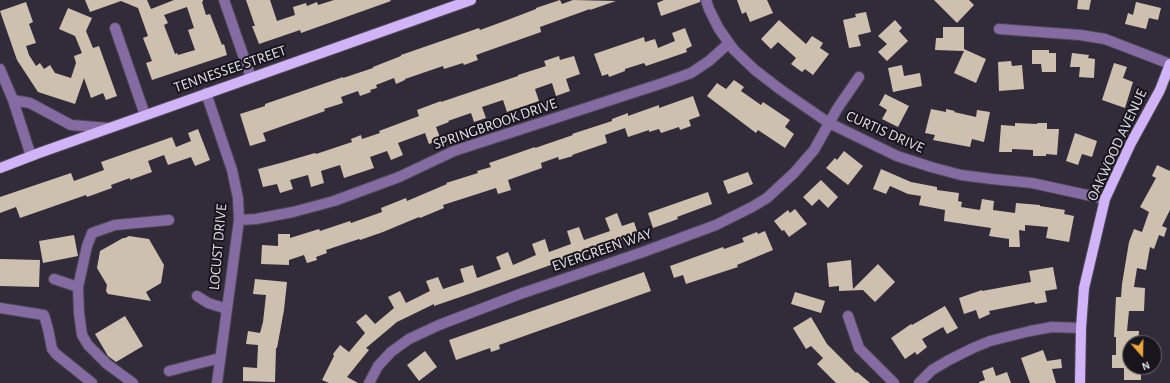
<!DOCTYPE html>
<style>
body{margin:0}
#map{position:relative;width:1170px;height:383px;overflow:hidden;background:#322b3a;font-family:"Alegreya Sans",sans-serif}
canvas{display:block}
.north{position:absolute;left:1122px;top:335px;width:40px;height:40px;box-sizing:border-box;background:#18151c;border:1px solid #68656d;border-radius:50%;rotate:160deg;font-size:11px;font-weight:700;line-height:16px;text-align:center;color:#e1dee7}
.north::after{content:'';display:block;margin:auto;width:14px;height:18px;background:#eea73d;clip-path:polygon(50% 0,100% 100%,50% 72%,0 100%)}
</style>
<div id="map">
<canvas width="1170" height="383"></canvas>
<div class="north">N</div>
</div>
<script>
const context = document.querySelector('canvas').getContext('2d');
context.lineJoin = 'round';
function fillPath(path, color) { context.fillStyle = color; context.fill(path, 'evenodd'); }
function trace(path, color, width, dash) { context.strokeStyle = color; context.lineWidth = width; context.lineCap = dash ? 'butt' : 'round'; context.setLineDash(dash || []); context.stroke(path); }
function write(font, color, halo, rows, align = 'center') {
  context.font = font + ' "Alegreya Sans",sans-serif'; context.lineWidth = 4; context.setLineDash([]); context.textBaseline = 'middle'; context.strokeStyle = halo; context.fillStyle = color; for (const [text, x, y, turn = 0] of rows) {
    context.save(); context.translate(x, y); context.rotate((+turn || 0) * Math.PI / 180); context.textAlign = isNaN(turn) ? turn : align; if (halo) context.strokeText(text, 0, 0); context.fillText(text, 0, 0); context.restore();
  }
}
const building = new Path2D(`
 M85 0H147L151 9 174 0H203V1L202 2 206 15 210 14 222 45 224 44 227 55 152 80 146 63 152 61 143 38 148 36 138 8 121 1 90 12ZM187 7 194 28 188 30 195 50 178 55 177 53 175 54 164 25 168 23 164 15Z
 M246 0H270L277 21 295 15 293 7 306 3 307 6 317 2 318 5 334 0H390L391 1 301 33 300 30 259 44 252 26H255Z
 M560 0 562 4 573 0 616 1 590 10V9L540 27 541 32 476 55 478 60 464 65 463 63 444 69 443 66 405 79V80L396 84 394 78 376 85 377 88 370 90 371 92 360 96 358 91 341 97 343 103 324 109 325 111 263 133 266 141 250 146 240 114 265 106V104L343 77V78L373 68V67L401 56V55L479 28 480 30 510 19 536 9V8Z
 M664 0H700V2L661 16 657 3Z
 M737 0H767L773 13 750 22 746 12 742 14Z
 M934 0H969L974 5 957 23Z
 M1078 0H1091L1089 10 1077 9Z
 M26 2 33 22 29 24 36 43 26 46 29 55 36 66 40 63 44 69 50 65 55 73 71 78 76 63 74 56 82 53 75 36 59 29 68 8 92 18 86 31 93 48 99 46 117 96 106 100 103 93 91 98 84 78 75 104 38 92 17 60 0 11Z
 M1136 2 1161 8 1158 20 1149 18 1146 29 1125 24 1128 13 1133 15Z
 M866 12 871 32 858 35 861 46 849 48 843 20 856 17 855 14Z
 M779 20 806 44 812 36 823 43 820 48 829 54 813 75 805 69 802 72 791 64 796 58 778 42 771 49 761 39Z
 M895 20 902 28 899 31 908 41 887 61 878 52 887 44 878 36Z
 M943 27H964V50V49L986 59 976 83 954 73 964 51 935 50 936 38H943Z
 M685 28 692 46 686 49 687 52 646 66 644 63 625 69V71L609 77 608 74 602 76 594 54 644 37 645 42 655 39 658 48 675 41 672 33Z
 M1032 50H1049V53H1056V72H1042L1041 64H1032Z
 M1072 53 1089 55 1088 58 1095 59 1094 78 1079 77 1080 67H1070Z
 M559 56 560 60 574 56 580 74 566 79 570 91 556 96 552 83 535 89 539 101 507 112 503 100 482 107 486 118 474 122 471 113 448 121 449 122 436 127 441 140 429 144 425 133 398 143 403 155 391 160 387 151 370 157 374 168 344 178 340 165 321 171 324 183 311 187 308 175 290 180 293 189 280 193 277 184 263 187 258 169 284 162 315 153 316 154 352 142 351 139 361 135 362 139 380 133 379 131 419 116 417 110 441 101V102L518 76V75L546 66 544 61Z
 M1011 61 1012 66 1022 65 1024 89 999 91 998 62Z
 M1114 63 1127 67 1123 78 1133 82 1125 108 1102 100Z
 M902 65 904 76 920 73 922 86 893 92 888 68Z
 M734 80 744 87 741 91 761 105 763 102 790 120 785 127 794 134 785 148 758 130 756 133 707 96 717 83 726 89Z
 M885 94 909 106 898 127 882 119 887 110 879 105Z
 M693 96 700 116 689 120 691 126 680 130 679 127 661 133 659 129 649 132V130L628 137 625 128 605 135 607 143 572 155 573 156 559 160 558 157 541 163 542 168 508 180 511 190 498 194 496 188 443 205 444 208 420 218 419 217 383 232 360 240 359 239 326 250 327 253 316 257 317 260 307 263 304 255 289 260V265L261 264 262 245 278 246V234H290V238L319 229 320 231 350 221 351 223 382 212 381 208 406 198 407 201 447 184 446 183 478 173 477 171 491 167 489 163 535 147V148L573 135 572 134 612 121V119L628 113V116L659 105V108Z
 M931 109 946 112V109L955 111 954 112 976 117 977 110 990 112 984 142 972 139 970 147 933 140 935 135 925 133Z
 M1015 123 1037 124V123H1047V129H1059L1057 155 1046 154V156H1033V150L1012 149V152H999L1001 125 1015 126Z
 M198 129 210 160 195 166 191 157 168 165 164 155 148 161 152 172 130 180V178L111 185 112 188 87 197 86 195 20 218 16 207 0 213V197L71 173 74 181 104 170 101 162 172 137 176 147 191 141 188 133Z
 M1075 133 1097 141 1092 157 1082 154 1078 165 1066 161Z
 M844 151 863 166 848 185 826 168 835 158 837 160Z
 M1157 165 1170 171V210L1162 226 1167 228 1164 237 1159 235 1154 249 1150 247 1146 270 1137 268 1134 287 1145 288 1144 311H1129L1127 331H1139L1138 343H1130V367H1141V380H1124V368H1112V355H1116V337H1114L1116 297H1121L1122 284 1129 242 1134 229 1142 232 1149 212 1140 207 1156 178 1152 176Z
 M881 169 911 182 937 187V190L959 193 958 201 962 202 961 207 980 210 982 199 994 201 993 210 1015 213 1016 203 1040 205V206L1065 210 1064 214 1074 216 1069 242 1046 238 1048 227 1025 225V231L1019 230 1020 247H1009V239L989 236 991 228 944 221 945 210 919 205 921 196 908 194 890 186 886 194 873 189Z
 M748 172 753 184 728 194 723 181Z
 M821 180 838 197 828 208 819 199 812 206 803 197Z
 M708 192 712 204 677 217 678 219 653 228 648 213Z
 M795 209 807 224 789 237 784 230 782 231 774 221 788 210 790 213Z
 M617 213 622 226 634 222 638 234 469 294 434 306V304L397 322 366 348 369 350 347 377 358 383H329L322 380 334 356 333 354 340 345 349 352 365 333 356 322 366 314 375 324 394 308 388 297 400 291 406 303 430 291 426 281 438 277 443 289 464 282 460 269 473 265 477 278 501 269 496 257 508 252 513 265 536 255 532 244 545 239 549 252 571 244 567 231 579 227 584 240 610 231 605 218Z
 M765 231 773 250 737 265 738 267 686 284 683 275 674 278 670 266 723 247 724 249 744 242 742 238 757 232 758 234Z
 M74 235 78 256 43 263 39 241Z
 M129 236 149 239 164 265 161 283 146 292 151 301 108 294 106 291 107 285 97 268 100 251 123 238H125Z
 M0 259 40 260 39 287 0 286Z
 M851 260 853 289 878 264 895 282 875 302 863 290 839 291V286L829 287 827 263Z
 M1053 267 1057 289 1045 291 1047 302 1035 304 1034 302 989 311 990 314 979 319 976 310 964 314 959 298 982 290V291L1031 282 1029 271Z
 M644 272 651 291 499 345 500 349 491 352 490 348 456 360 449 340Z
 M255 279 287 282 284 310 277 348H276L275 382 243 381V367L257 368 258 345 246 344 248 331 260 333 263 322 266 295 253 294Z
 M795 292 825 301 821 313 791 304Z
 M945 306 958 328 947 334 943 327 922 339 927 347 917 355 915 352 905 359 891 338 911 324 912 325Z
 M125 316 143 346 116 362 108 356 95 334Z
 M811 317 827 344 856 373 857 372 870 383H836L817 364 823 358 811 346 806 349 793 328Z
 M1043 350 1047 361 1061 359 1062 368 1052 369 1056 383H1030L1021 358Z
 M425 351 437 367 419 381 407 365Z
 M993 367 996 376 1007 372 1011 383H979V382L985 380 982 371Z`);
const minor = new Path2D(`
 M224 0 251 78
 M706 0 709 9 719 29 734 50 755 70 781 90 829 123 897 156 931 167 961 175 992 179 1032 183 1105 199
 M115 28 145 115
 M999 29 1080 35 1105 39 1170 64
 M0 69 13 100 31 156
 M206 93 232 170 238 198 239 220 217 383
 M13 100 30 103 71 125 109 128
 M239 220 256 219 293 212 334 201 399 177 454 151 663 83 691 73 709 61 729 43
 M54 279 78 287
 M197 296 208 303 227 309
 M0 308 44 315 48 329 52 349 56 354 92 383
 M848 316 859 348 894 383
 M169 371 220 358
 M133 383 107 364 88 345 82 335 79 313 78 287 87 246 92 233 115 225 169 220
 M369 383 378 366 391 352 409 339 439 325 520 294 643 252 716 225 752 207 767 198 794 173 814 150 837 109 859 77
 M919 383 932 370 949 360 973 348 990 341 1030 331 1052 327 1081 328`);
const major = new Path2D(`
 M0 168 39 153 471 0
 M1080 383 1081 328 1084 288 1105 199 1131 143 1160 90 1170 64`);
const streetNames = [
 ["TENNESSEE STREET",230,69,-19],
 ["SPRINGBROOK DRIVE",495,124,-19],
 ["CURTIS DRIVE",885,132,24],
 ["OAKWOOD AVENUE",1117,145,-65],
 ["LOCUST DRIVE",218,247,-85],
 ["EVERGREEN WAY",602,250,-19]
];
fillPath(building, '#cec0af');
trace(minor, '#4e4856', 12);
trace(major, '#4e4856', 12);
trace(minor, '#846ca2', 10);
trace(major, '#d1b4f7', 10);
write('15px', '#e1dee7', '#18151c', streetNames);
</script>
